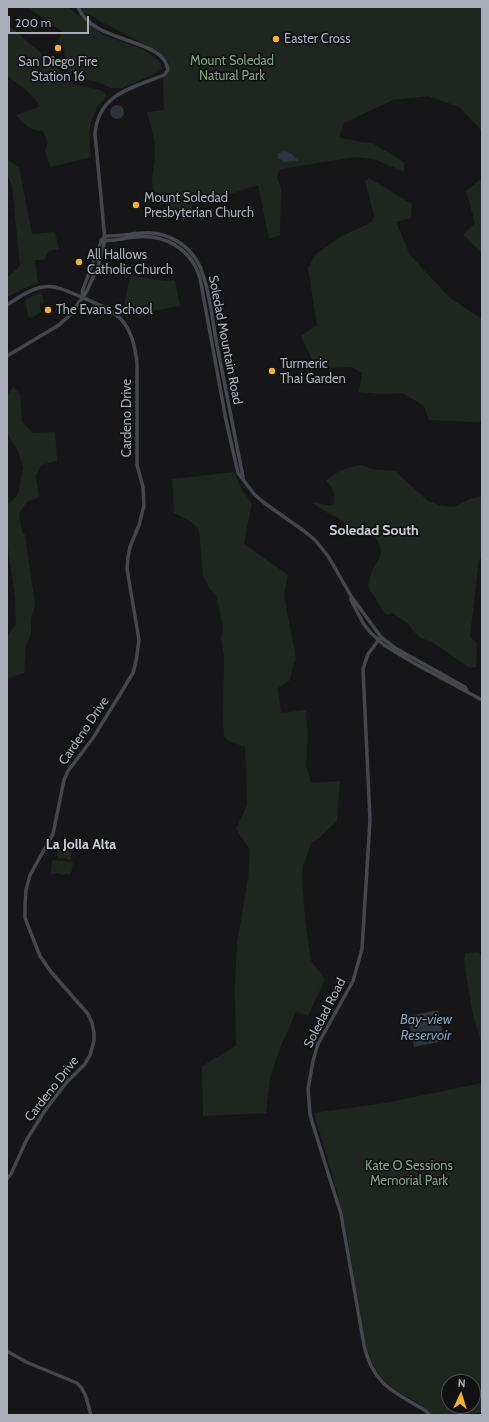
<!DOCTYPE html>
<style>
body{margin:0}
#map{position:relative;width:489px;height:1422px;overflow:hidden;background:#161618;font-family:Cabin,sans-serif}
canvas{display:block}
.frame{position:absolute;inset:0;border:8px solid #a8adb8;pointer-events:none}
.north{position:absolute;left:441px;top:1374px;width:40px;height:40px;box-sizing:border-box;background:#111113;border:1px solid #4d4f55;border-radius:50%;rotate:4deg;font-size:11px;font-weight:700;line-height:16px;text-align:center;color:#a8adb8}
.north::after{content:'';display:block;margin:auto;width:14px;height:18px;background:#f2b134;clip-path:polygon(50% 0,100% 100%,50% 72%,0 100%)}
.scale{position:absolute;left:8px;top:16px;width:81px;height:18px;box-sizing:border-box;border:2px solid #a8adb8;border-top:0;padding-left:5px;font-size:12px;line-height:14px;white-space:nowrap;color:#a8adb8;-webkit-text-stroke:3px #111113;paint-order:stroke}
</style>
<div id="map">
<canvas width="489" height="1422"></canvas>
<div class="frame"></div>
<div class="north">N</div>
<div class="scale">200 m</div>
</div>
<script>
const context = document.querySelector('canvas').getContext('2d');
context.lineJoin = 'round';
function fillPath(path, color) { context.fillStyle = color; context.fill(path, 'evenodd'); }
function trace(path, color, width, dash) { context.strokeStyle = color; context.lineWidth = width; context.lineCap = dash ? 'butt' : 'round'; context.setLineDash(dash || []); context.stroke(path); }
function write(font, color, halo, rows, align = 'center') {
  context.font = font + ' Cabin,sans-serif'; context.lineWidth = 3.5; context.setLineDash([]); context.textBaseline = 'middle'; context.strokeStyle = halo; context.fillStyle = color; for (const [text, x, y, turn = 0] of rows) {
    context.save(); context.translate(x, y); context.rotate((+turn || 0) * Math.PI / 180); context.textAlign = isNaN(turn) ? turn : align; if (halo) context.strokeText(text, 0, 0); context.fillText(text, 0, 0); context.restore();
  }
}
const green = new Path2D(`
 M26 7H68L104 35 144 50 161 63 162 70 123 88H111L102 84 71 75 65 68 64 47 56 43 63 32Z
 M81 7H482V131L459 107 428 96 393 100 344 123 339 137 345 139 374 144 404 162V172L374 159 355 157 281 169 278 173 277 178 281 188 280 235 269 239 258 185 192 206V214H167L168 206C140 186 158 172 155 146 154 135 150 123 147 112L164 110 163 77 169 62 156 50 83 12Z
 M7 24 54 64 64 77 74 84 101 90 106 94V97C88 118 88 131 91 157L50 167 45 151 48 143 43 131C32 131 23 124 16 115L40 106C32 94 19 84 7 76Z
 M7 160 19 167 32 234 55 232 59 249 49 251 44 260H35L38 283 29 286 7 297V278L20 266 12 186 7 174Z
 M369 178 412 204 411 218 396 222 410 255 450 298 482 319V422H471L429 420 424 406 402 393 383 394 359 392 362 373 351 367 331 368 313 362 301 336 317 325 308 268 316 254 342 236 372 222 374 216 365 181Z
 M482 178V253L463 235 475 223 466 191Z
 M130 276 165 281 175 280 180 306 135 314 134 309 124 305Z
 M39 293H42L44 303 40 304 41 312 32 318 28 317 25 300Z
 M13 387 20 394 22 422 33 433 55 432 57 461 41 465 36 476 39 497 27 502 19 514 22 532 25 535 35 605 31 619V633L26 647 24 673 7 679V638L16 622 15 597 7 541V500L9 504 18 494 23 468 18 451 7 433V396Z
 M362 465 372 469 395 471 428 501 442 506 455 507 470 499 482 496V558L479 560 470 636 477 644 476 667 470 668 432 642 421 638 413 631 409 624 392 613 387 615 383 611 368 586 371 573 381 554 380 546 376 538 365 533 355 532 349 526 338 518 329 514 311 502C319 502 325 507 333 505 335 493 335 489 326 481 335 471 349 467 362 465Z
 M234 472 243 492 252 503 244 544 288 575 284 595 296 659 292 669 290 680 278 688 281 713 306 710 308 737 306 765 311 783 340 781 337 821 318 839 312 842 303 865 302 877 305 919 311 961 325 979 308 1016 296 1012 280 1048 270 1077 266 1113 203 1116 202 1066 236 1046 235 988 236 962 237 942 248 879 250 850 236 829 247 805 245 747 229 741 224 736 223 721 224 655 221 638 223 628 217 597 209 588 203 576 199 529 189 520 174 513 172 479Z
 M59 844 71 845 72 846 71 858 70 860 64 858H58L57 857 58 845Z
 M53 860 59 861H65L66 862H72L73 863 71 874 70 875 65 874 63 875 57 873 52 874 51 872 52 861Z
 M478 952 482 955V1046L473 1015 464 963 465 954 468 953Z
 M482 1083V1412L466 1415H433C427 1408 419 1404 411 1399 384 1384 376 1375 366 1346L345 1224 336 1188 314 1113 385 1103ZM449 1382H473V1406H449Z`);
const water = new Path2D(`
 M110 112a7 7 0 1 1 14 0a7 7 0 1 1-14 0Z
 M283 151 290 153 298 160V161L285 162 278 158V154Z
 M438 1010 444 1041 414 1047 408 1016Z`);
const secondary = new Path2D(`
 M104 236C130 237 150 226 175 240 187 246 198 259 202 272 210 293 212 318 216 340 225 386 234 431 243 477
 M101 240C113 242 123 238 135 237 164 234 191 248 200 278L226 420 238 473 254 494 263 502 304 531 315 540 328 556 351 596 381 637 395 648 465 687 467 691
 M82 297 83 289 102 239
 M7 305C18 298 30 289 43 287 55 285 68 291 79 296 117 312 132 318 137 363V465L143 487 144 506 139 525 130 547 128 557 127 569 139 640 136 661 133 673 122 691 93 738 68 771 64 780 53 834 30 875 26 890 25 905V918L40 956 51 972 88 1014 92 1023 94 1033V1041L90 1055 85 1064 66 1083 44 1112 27 1139 11 1174 7 1179
 M7 356 59 325 71 314 87 291 99 263 105 240 95 134C98 94 132 88 164 75L168 70C165 37 93 45 78 7
 M351 596V600L363 623 370 632 384 645 412 662 482 700
 M381 637 368 654 363 669 370 820 362 949 353 981 318 1044 313 1061 308 1089 310 1114 313 1125 341 1214 364 1345C373 1385 394 1392 426 1411L430 1415
 M7 1351 26 1362 77 1383C87 1392 87 1403 91 1415`);
const markers = [
 [276,39,4,"#f2b134"],
 [58,48,4,"#f2b134"],
 [136,205,4,"#f2b134"],
 [79,262,4,"#f2b134"],
 [48,310,4,"#f2b134"],
 [272,371,4,"#f2b134"]
];
const poiNames = [
 ["Easter Cross",284,39],
 ["San Diego Fire",58,62,"center"],
 ["Station 16",58,77,"center"],
 ["Mount Soledad",144,198],
 ["Presbyterian Church",144,213],
 ["All Hallows",87,255],
 ["Catholic Church",87,270],
 ["The Evans School",56,310],
 ["Turmeric",280,364],
 ["Thai Garden",280,379]
];
const parkNames = [
 ["Mount Soledad",232,61],
 ["Natural Park",232,76],
 ["Kate O Sessions",409,1166],
 ["Memorial Park",409,1181]
];
const streetNames = [
 ["Soledad Mountain Road",225,340,79],
 ["Cardeno Drive",127,418,-90],
 ["Cardeno Drive",84,731,-56],
 ["Soledad Road",325,1013,-63],
 ["Cardeno Drive",52,1089,-52]
];
const neighbourhoodNames = [
 ["Soledad South",374,531],
 ["La Jolla Alta",81,845]
];
const waterNames = [
 ["Bay-view",426,1020],
 ["Reservoir",426,1036]
];
fillPath(green, '#1e261f');
fillPath(water, '#2c353c');
trace(secondary, '#45474d', 3.5);
for (const [x, y, r, color] of markers) { const dot = new Path2D(); dot.arc(x, y, r, 0, 2 * Math.PI); context.fillStyle = color; context.fill(dot); trace(dot, '#111113', 1.5); }
write('13px', '#a8adb8', '#111113', poiNames, 'left');
write('13px', '#7fa381', '#111113', parkNames);
write('13px', '#a8adb8', '#111113', streetNames);
write('bold 14px', '#c9ccd4', '#111113', neighbourhoodNames);
write('italic 14px', '#7f9bb3', '#111113', waterNames);
</script>
